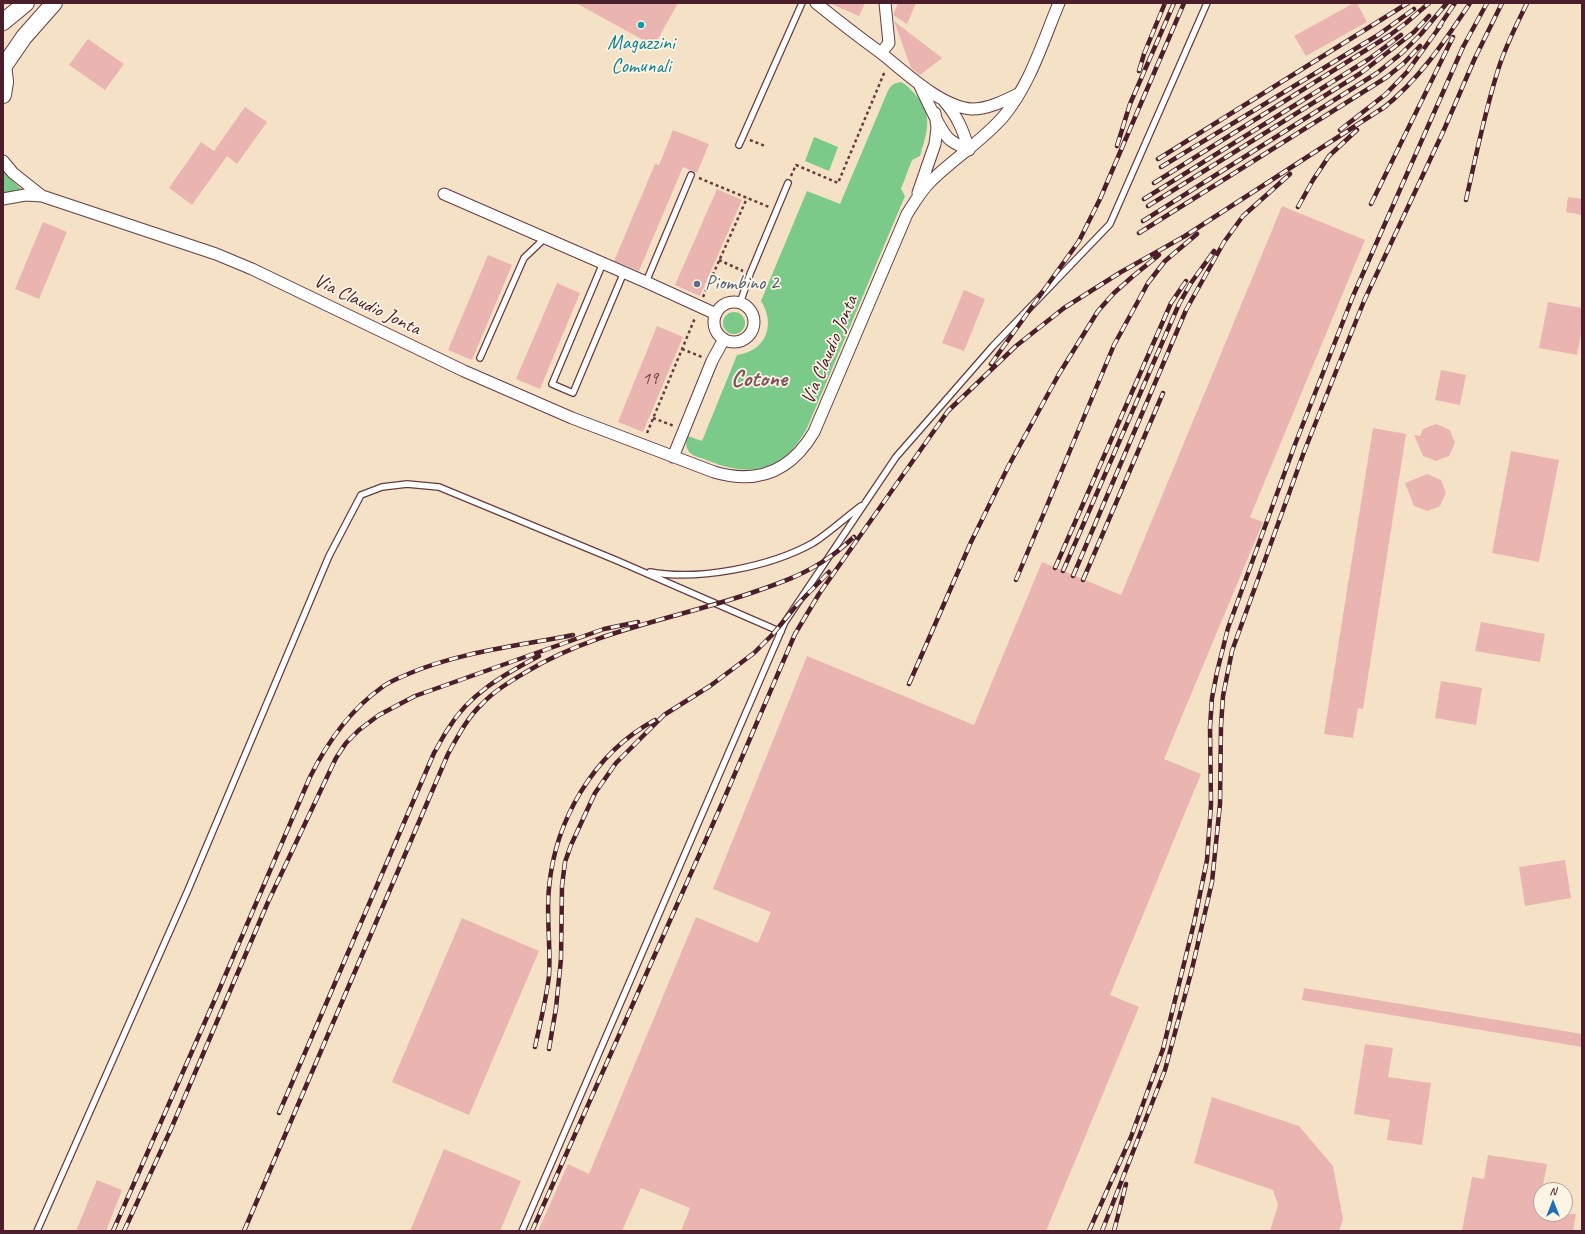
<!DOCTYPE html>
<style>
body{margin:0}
#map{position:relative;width:1585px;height:1234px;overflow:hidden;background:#f5e2c6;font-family:Caveat,sans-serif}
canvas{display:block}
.frame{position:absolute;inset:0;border:4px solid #4a1f2b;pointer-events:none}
.north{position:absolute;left:1533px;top:1182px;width:40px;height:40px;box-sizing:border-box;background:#fcf5e5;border:1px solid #b59f9b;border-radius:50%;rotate:0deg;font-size:11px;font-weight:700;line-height:16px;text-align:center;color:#4a1f2b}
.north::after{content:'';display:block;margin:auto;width:14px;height:18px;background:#1f6fb2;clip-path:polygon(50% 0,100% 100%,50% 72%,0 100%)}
</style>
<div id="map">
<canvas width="1585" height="1234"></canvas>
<div class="frame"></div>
<div class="north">N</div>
</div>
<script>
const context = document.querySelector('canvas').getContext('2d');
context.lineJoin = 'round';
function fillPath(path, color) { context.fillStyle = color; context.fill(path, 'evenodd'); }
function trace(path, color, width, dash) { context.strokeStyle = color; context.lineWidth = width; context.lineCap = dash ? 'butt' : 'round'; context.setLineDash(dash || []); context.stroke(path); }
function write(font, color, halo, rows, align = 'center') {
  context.font = font + ' Caveat,sans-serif'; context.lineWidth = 3.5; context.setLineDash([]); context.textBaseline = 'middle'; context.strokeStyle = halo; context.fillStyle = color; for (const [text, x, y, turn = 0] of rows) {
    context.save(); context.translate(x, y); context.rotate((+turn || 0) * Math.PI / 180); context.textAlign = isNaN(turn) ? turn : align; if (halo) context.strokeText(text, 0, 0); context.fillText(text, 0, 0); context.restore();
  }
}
const green = new Path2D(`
 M901 82C907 85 910 89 915 94 934 115 927 132 920 156L912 160 901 189 905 196 807 428C798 444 788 458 771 465 749 474 725 468 704 459 698 457 689 455 687 448 685 443 687 440 688 436L702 441 737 355C766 351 776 325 761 301L807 191 840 204 887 93C890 86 893 83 901 82Z
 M814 137 838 147 829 171 805 161Z
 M3 171 22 190 3 193Z
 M723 323a11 11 0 1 1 22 0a11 11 0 1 1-22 0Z`);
const building = new Path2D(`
 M576 3H678L654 46Z
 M829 3H865L859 16Z
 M898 3H916L907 24 893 15Z
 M1354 3H1357L1367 22 1306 56 1294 36Z
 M894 21 942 58 920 75 911 68Z
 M88 39 124 64 105 90 69 65Z
 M245 107 267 122 237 164 227 156 192 205 169 188 201 142 214 151Z
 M673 130 709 144 697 173 683 167 639 271 614 261 655 164 659 165Z
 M717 189 742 200 700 296 675 285Z
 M1568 197 1582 199V215L1566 212Z
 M1282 206 1365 240 1250 517 1263 522 1164 759 1201 774 1110 995 1139 1007 1046 1231H681L690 1208 641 1188 622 1231H538L568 1164 589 1174 696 917 758 943 771 912 713 889 807 656 974 725 1042 562 1121 595Z
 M43 222 67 232 39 299 15 289Z
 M488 255 512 265 472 360 448 350Z
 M557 283 580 293 540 389 516 379Z
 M964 290 985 299 964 351 942 343Z
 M1548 302 1582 308V328L1577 355 1539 348Z
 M657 326 683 337 643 432 618 422Z
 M1441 370 1466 375 1460 405 1435 400Z
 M1436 424 1450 430 1455 443 1449 456 1436 461 1423 456 1414 435 1420 436 1423 429Z
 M1373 428 1406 434 1363 709 1358 708 1353 738 1324 734Z
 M1511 451 1559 460 1539 562 1492 553Z
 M1427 474 1441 480 1446 493 1440 506 1427 511 1414 506 1405 483Z
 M1481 622 1545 634 1540 662 1475 651Z
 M1441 681 1482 688 1476 725 1435 718Z
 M1565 860 1571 898 1525 906 1519 867Z
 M462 918 539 951 469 1115 392 1082Z
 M1304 988 1582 1034V1047L1302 1000Z
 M1365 1044 1393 1048 1388 1077 1431 1083 1422 1145 1387 1140 1390 1120 1354 1114Z
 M1212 1097 1299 1126 1333 1166 1343 1219 1339 1231H1270L1278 1205 1273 1190 1194 1163Z
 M444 1149 521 1181 500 1231H410Z
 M1488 1155 1547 1164 1542 1190H1541V1214H1576L1573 1231H1462L1472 1177 1484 1179Z
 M97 1180 122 1190 106 1231H76Z`);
const path = new Path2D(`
 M750 140 765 146
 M791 176 796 165 838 183 885 71
 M699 178 769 207
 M719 260 743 271
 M703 297 747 198
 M682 349 702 357
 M653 418 674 426
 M647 433 695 318`);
const lane = new Path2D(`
 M739 145 802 3
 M603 263 552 384 573 393 624 272
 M646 282 691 175
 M740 303 750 274 788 183
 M480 358 524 258 545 238
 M650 572C698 581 770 567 813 543 829 533 846 517 861 506
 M37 1231 188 890 329 556 361 495 382 487 407 484 439 487 618 561 781 632
 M522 1231 785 622 896 457 993 346 1110 224 1207 3`);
const street = new Path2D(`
 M816 3C837 20 859 37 881 53 905 72 941 107 972 109 988 109 1004 101 1018 94
 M881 53 889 43 885 3
 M920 86C927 100 939 129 949 139 955 144 962 147 969 150
 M944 101C958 117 963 130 969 150
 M3 161 13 173 42 196
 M918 193 935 144 937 128 935 113
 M444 194 646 282 716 314
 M3 199 25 195 42 196 216 254 252 269 464 371 572 418 714 472C758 485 791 471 814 432L907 214C914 203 921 191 930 182 953 159 981 142 1003 117 1030 85 1043 41 1059 3
 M714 322a20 20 0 1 1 40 0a20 20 0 1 1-40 0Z
 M673 457 712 361 724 339`);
const secondary = new Path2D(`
 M3 22 26 3
 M3 64 5 82 3 95
 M4 66 24 37 54 3`);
const rail = new Path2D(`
 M1438 28 1455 3
 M1139 71 1144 54 1165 3
 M1382 109C1419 80 1444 42 1470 3
 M1340 130 1386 94 1407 72 1441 25
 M1117 146 1130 104 1174 3
 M1158 159 1408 3
 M1161 167 1378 35 1414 9
 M1154 183 1390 35 1406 23 1429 3
 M1144 199 1369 59 1401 35
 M1466 200C1476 156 1485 110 1499 67 1506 45 1517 24 1527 3
 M1371 204 1453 37
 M1148 206 1361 73 1414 32 1429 16
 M1298 207 1313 180 1329 156 1357 130
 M1143 221 1377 73 1402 53 1421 34 1447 3
 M1139 233 1387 77 1404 63 1420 46
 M991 364 1079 241 1100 199 1184 3
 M1055 568 1171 303 1186 281
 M1063 571 1179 304 1191 283 1214 251
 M1073 576 1186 310 1224 242 1243 216 1290 174
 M1016 580 1114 345 1148 283 1165 261 1197 234
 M1083 580 1163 393
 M909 684 971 542 1009 465 1059 374 1098 311 1114 293 1132 277 1159 255
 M535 1047C540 1024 546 1000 549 976 551 946 546 917 549 888 555 820 594 753 655 720
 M549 1049 556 1008 561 959 562 886 565 862 571 845 595 793 616 763 664 715 710 686 754 653 773 634 796 606 829 572
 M279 1113 434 753C439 745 443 736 448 729 469 694 503 675 539 656
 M113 1231 219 990 310 777C327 743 349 711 381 688 388 682 399 678 408 674 459 652 518 646 573 635
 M124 1231 171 1129 268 902 336 758 346 743 359 730 379 715 415 696 604 629 638 622
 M244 1231 448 754C458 736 467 718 482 704 494 691 511 681 526 672 595 630 679 618 754 592 780 583 806 574 828 558 838 552 846 544 854 537
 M532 1231 724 799 795 634 819 594 948 411 1016 346 1064 308 1121 272 1185 236 1386 106
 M1089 1231 1131 1137 1163 1049 1194 923 1207 860 1211 804 1210 727 1212 698 1217 672 1228 628 1294 447 1353 296 1463 47 1487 3
 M1102 1231 1165 1070 1192 969 1212 882 1220 804 1221 726 1223 696 1232 651 1304 452 1364 301 1443 132 1475 58 1502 3
 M1114 1231 1126 1184`);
const markers = [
 [641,25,4,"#0f9aa8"],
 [697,284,4,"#5c6f8a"]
];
const numberNames = [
 ["19",650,379]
];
const cultureNames = [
 ["Magazzini",641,44],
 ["Comunali",641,67]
];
const serviceNames = [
 ["Piombino 2",705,284]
];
const streetNames = [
 ["Via Claudio Jonta",367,305,26],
 ["Via Claudio Jonta",830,350,-67]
];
const districtNames = [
 ["Cotone",759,380]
];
fillPath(green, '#7cca8a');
fillPath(building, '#eab5b0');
trace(lane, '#643c42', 8);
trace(street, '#643c42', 13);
trace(secondary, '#643c42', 18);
trace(path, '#643c42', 2.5, [3, 3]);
trace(lane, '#fff', 5.5);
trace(street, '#fff', 11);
trace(secondary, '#fff', 16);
trace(rail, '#4a1f2b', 4.5);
trace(rail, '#fcf5e5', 3, [9]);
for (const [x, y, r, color] of markers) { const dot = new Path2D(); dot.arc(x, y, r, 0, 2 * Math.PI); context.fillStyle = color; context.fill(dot); trace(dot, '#fcf5e5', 1.5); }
write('18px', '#72444c', null, numberNames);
write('20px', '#0d838f', '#fcf5e5', cultureNames);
write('20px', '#4e5e75', '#fcf5e5', serviceNames, 'left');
write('20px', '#4a1f2b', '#fcf5e5', streetNames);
write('bold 24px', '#82545a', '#fcf5e5', districtNames);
</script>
